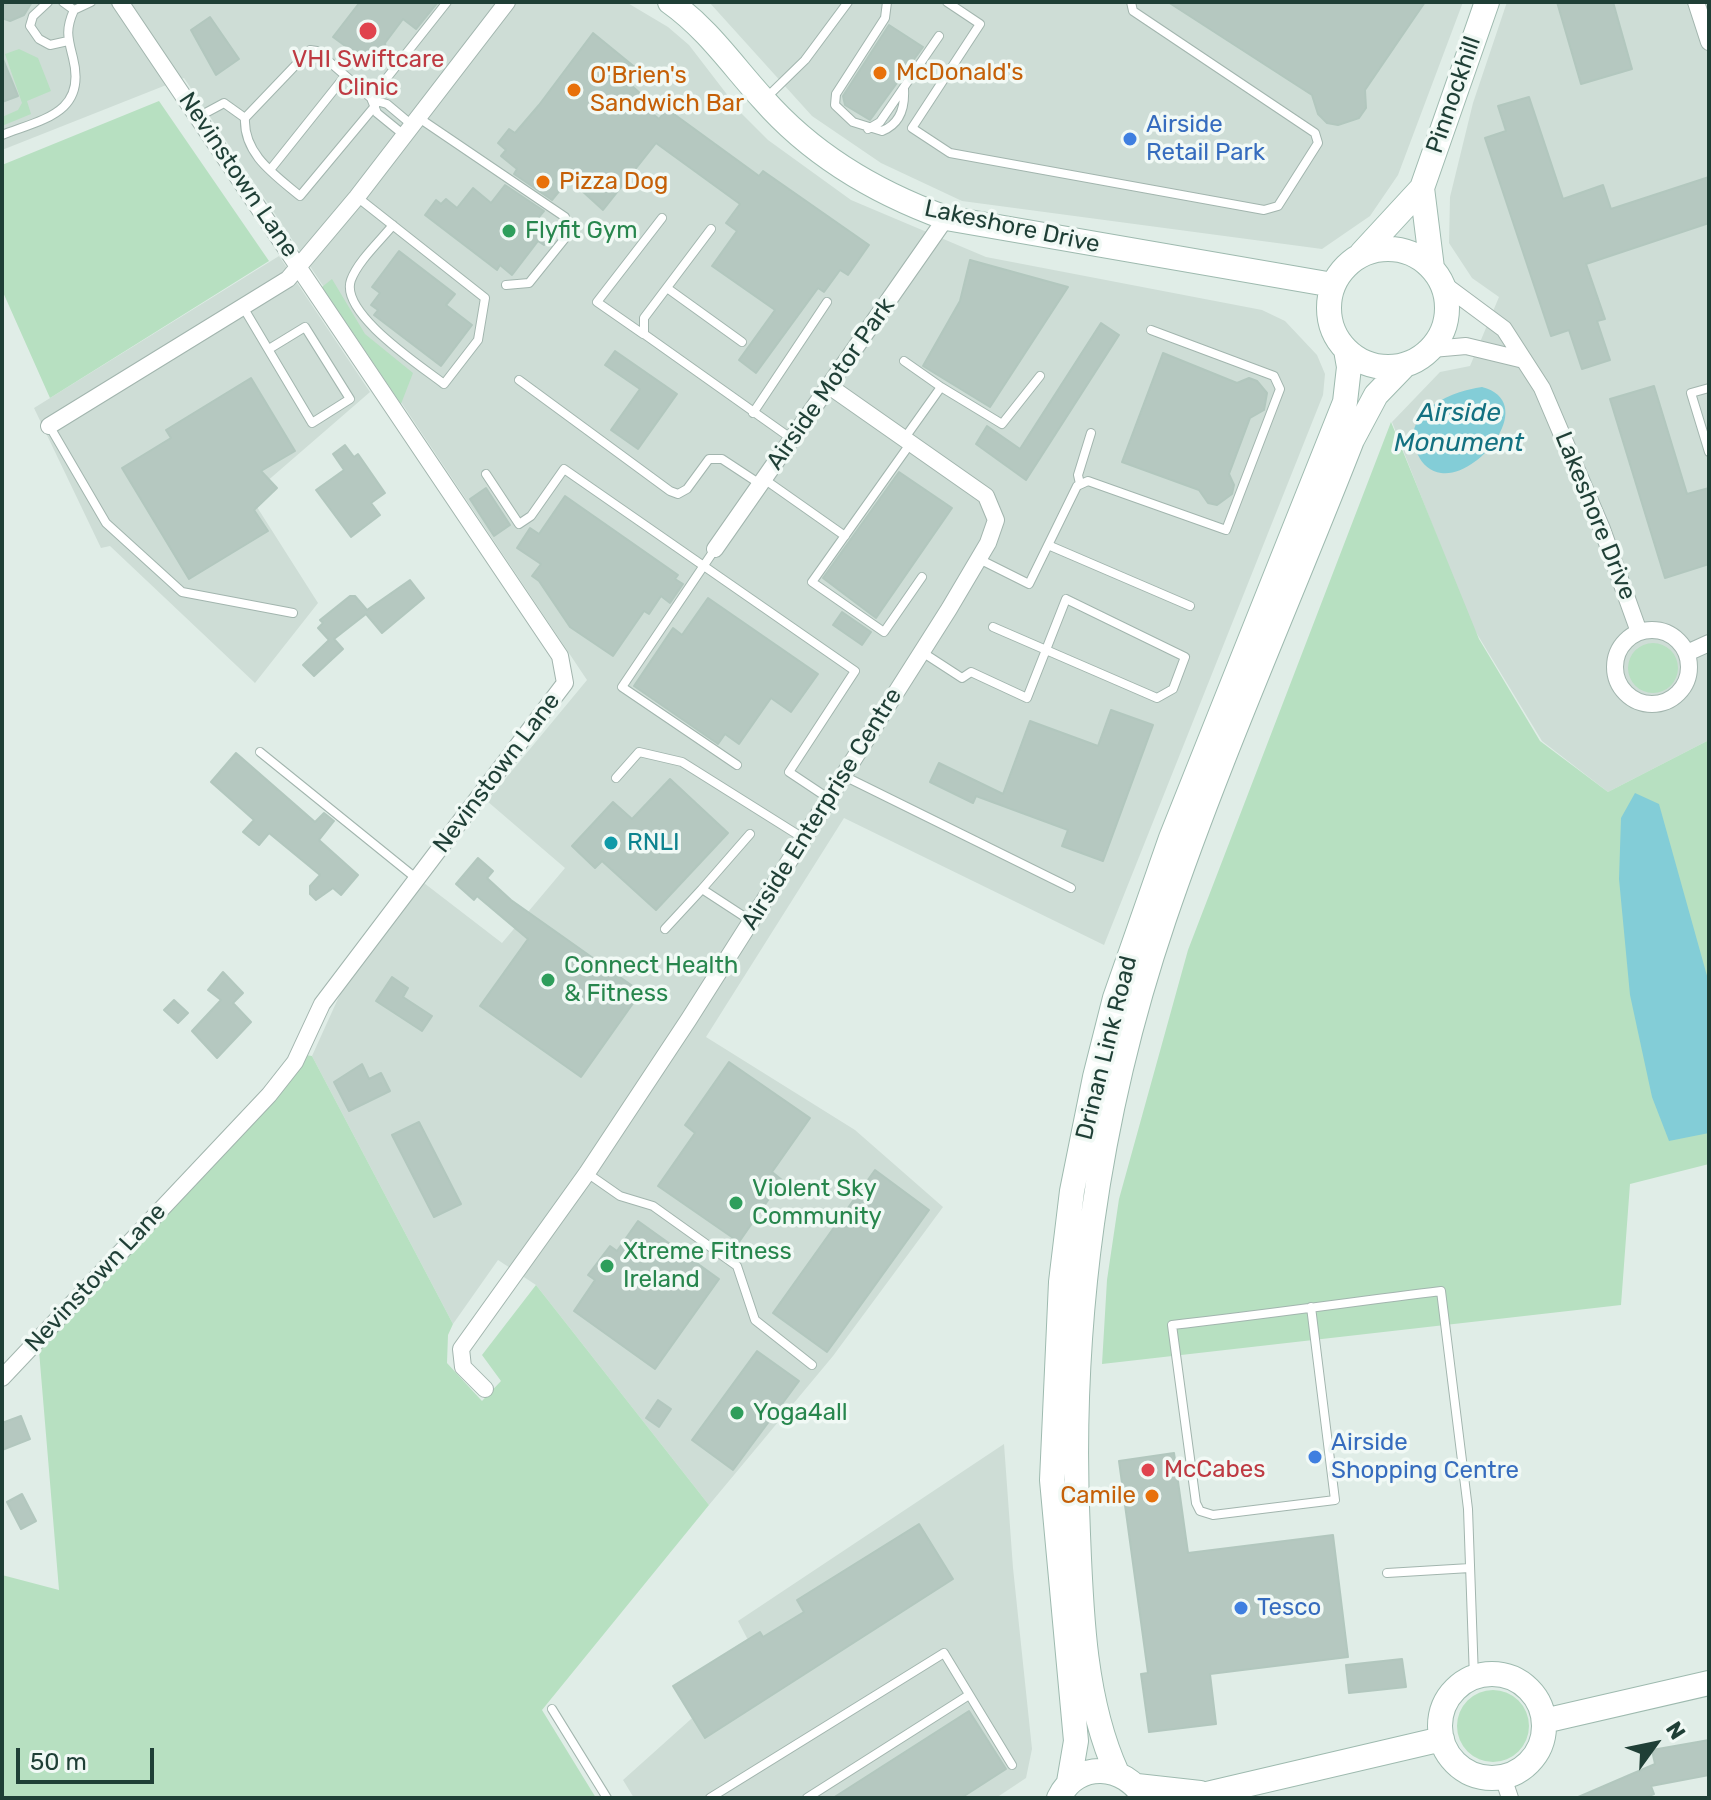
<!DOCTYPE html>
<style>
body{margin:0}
#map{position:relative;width:1711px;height:1800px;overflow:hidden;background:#e0ede7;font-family:Rubik,sans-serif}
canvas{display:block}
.frame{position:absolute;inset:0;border:4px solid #1f3f36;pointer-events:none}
.north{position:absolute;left:1615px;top:1704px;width:80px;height:80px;-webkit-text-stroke:6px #f1f9f5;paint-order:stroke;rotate:57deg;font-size:22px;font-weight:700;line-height:32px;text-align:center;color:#1f3f36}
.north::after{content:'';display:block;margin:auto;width:28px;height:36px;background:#1f3f36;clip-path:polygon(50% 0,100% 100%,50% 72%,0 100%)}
.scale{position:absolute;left:16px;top:1748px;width:138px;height:36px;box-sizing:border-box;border:4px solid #1f3f36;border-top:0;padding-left:10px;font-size:24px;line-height:28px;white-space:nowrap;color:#1f3f36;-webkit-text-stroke:6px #f1f9f5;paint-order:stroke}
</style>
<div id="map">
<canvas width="1711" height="1800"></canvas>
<div class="frame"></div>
<div class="north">N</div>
<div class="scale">50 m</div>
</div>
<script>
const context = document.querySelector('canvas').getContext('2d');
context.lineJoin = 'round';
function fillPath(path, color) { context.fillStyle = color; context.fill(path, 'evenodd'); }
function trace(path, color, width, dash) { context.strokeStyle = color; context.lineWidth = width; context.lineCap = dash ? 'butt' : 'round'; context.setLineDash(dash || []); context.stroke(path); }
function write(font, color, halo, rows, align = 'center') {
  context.font = font + ' Rubik,sans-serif'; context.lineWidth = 7; context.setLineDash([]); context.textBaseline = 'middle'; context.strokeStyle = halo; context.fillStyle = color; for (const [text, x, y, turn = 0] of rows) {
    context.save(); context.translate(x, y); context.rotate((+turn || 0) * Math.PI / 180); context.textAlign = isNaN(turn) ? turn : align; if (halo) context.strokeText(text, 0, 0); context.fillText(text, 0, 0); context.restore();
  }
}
const built = new Path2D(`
 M2 2H626L668 27 689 45 742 114 768 140 851 200 986 257 1262 310 1285 321 1317 355 1325 374 1323 395 1104 945 844 818 706 1037 855 1130 943 1207 833 1356 709 1505 536 1285 498 1260 453 1324 312 1056 346 981 424 883 502 943 565 868 487 801 587 680 184 78 2 150Z
 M709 2H1463L1398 175 1370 216 1322 249 962 201 881 163 812 116Z
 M1507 2H1709V740L1608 792 1542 741 1471 624 1392 422 1440 372 1470 366 1499 297 1472 278 1449 243 1450 197 1473 103Z
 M279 256 370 392 250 496 318 603 255 683 110 546 101 548 34 408Z
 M1004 1444 1013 1568 1032 1749 1026 1778 996 1798H634L623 1780 758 1659 738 1621Z`);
const green = new Path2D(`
 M19 49 38 58 51 91 27 101 31 114 2 126V117L18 110 22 103 5 54Z
 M159 101 269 261 50 398 2 290V165Z
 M332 279 365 334 413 373 401 404 322 287Z
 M1391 422 1479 639 1540 741 1608 792 1709 740V1164L1630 1184 1621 1305 1102 1364 1107 1280 1119 1199 1188 950Z
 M1628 668a25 25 0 1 1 50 0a25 25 0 1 1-50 0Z
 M299 1054 312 1056 453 1324 448 1335 447 1363 482 1401 501 1381 482 1355 536 1285 709 1505 542 1710 596 1798H2V1575L59 1590 38 1339Z
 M1457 1726a36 36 0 1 1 72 0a36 36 0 1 1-72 0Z`);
const water = new Path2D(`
 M1482 387C1539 402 1479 479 1441 473 1431 472 1422 464 1418 455 1397 414 1451 391 1482 387Z
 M1635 793 1659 804 1709 983V1133L1669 1141 1652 1097 1630 995 1619 879 1621 818Z`);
const building = new Path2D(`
 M2 2H32L24 15 10 21 2 18Z
 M360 2H438L416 29 403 19 385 43 388 65 364 67 363 59 333 37Z
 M1168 2H1425L1365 90 1366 108 1359 118 1338 125 1327 123 1318 114 1312 95Z
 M1557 2H1613L1632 69 1581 84Z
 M210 17 239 59 216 75 191 30Z
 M889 25 923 47 870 120 845 105 843 96Z
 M593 33 642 73 632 86 642 95 637 101 659 119 667 109 759 176 763 171 869 245 848 275 840 270 824 292 818 288 756 373 739 360 775 310 712 266 737 231 726 223 740 204 656 143 603 210 569 179 552 200 514 174 517 169 501 156 506 150 498 143 509 129 515 133 539 105Z
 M2 57 18 96 2 102Z
 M1529 97 1563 199 1603 185 1611 209 1709 177V223L1586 264 1605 319 1597 321 1610 360 1582 369 1569 330 1551 336 1485 138 1506 131 1498 106Z
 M505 185 544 211 538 218 555 232 544 245 538 241 512 275 500 265 497 270 425 215 436 200 441 204 446 199 457 208 473 188 491 203Z
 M399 251 455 294 446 305 472 325 441 366 374 315 378 310 371 305 380 293 372 287Z
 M970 260 1068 287 990 407 923 366 960 301Z
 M1101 323 1119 335 1026 480 976 444 987 426 1020 449Z
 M615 351 677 394 638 449 611 430 640 389 605 365Z
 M1163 353 1237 383 1249 378 1257 381 1267 393 1264 410 1250 418 1229 474 1234 485 1232 494 1217 505 1208 503 1199 490 1122 462Z
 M251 378 295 451 261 471 277 488 254 510 268 531 189 579 122 468 171 438 166 430Z
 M1654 386 1687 494 1709 488V564L1665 578 1610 399Z
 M345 445 354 457 358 454 385 493 371 503 380 515 351 537 316 490 344 470 333 454Z
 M899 472 952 508 876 618 823 578Z
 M486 488 510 525 494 536 470 499Z
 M565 496 678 575 675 579 683 584 670 603 661 596 649 614 644 611 613 656 570 627 539 581 532 576 541 564 517 548 530 528 539 534Z
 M410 580 424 598 382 633 366 614 334 639 343 649 314 676 303 665 329 640 318 628 323 623 320 620 350 596H355L367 610Z
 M708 598 818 674 791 712 771 698 739 744 725 734 718 744 634 686 673 628 682 635Z
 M842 612 871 632 862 645 833 625Z
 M1111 710 1153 725 1103 861 1062 846 1068 830 976 796 973 803 930 782 939 763 1003 794 1030 721 1098 746Z
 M236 753 315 822 324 813 334 821 319 840 358 875 341 895 333 888 316 900 310 894V886L320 875 269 833 259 845 243 832 254 820 211 782Z
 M670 779 728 833 656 910 602 861 595 868 572 846 613 802 632 819Z
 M478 858 493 871 487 878 511 900 641 992 581 1077 480 1006 528 939 477 896 474 900 456 884Z
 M223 972 243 993 233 1003 251 1022 217 1058 192 1031 221 1000 208 990Z
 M392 977 408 988 403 997 432 1016 422 1031 376 1001Z
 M174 1000 188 1013 178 1023 164 1010Z
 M729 1062 810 1118 772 1172 782 1180 739 1242 658 1186 695 1133 685 1125Z
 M362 1064 369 1079 381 1073 390 1091 349 1111 334 1082Z
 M419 1122 461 1204 434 1217 392 1135Z
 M875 1170 929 1210 827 1352 773 1313Z
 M638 1221 719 1279 655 1369 574 1311 595 1280 588 1275 610 1246 617 1251Z
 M757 1351 799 1381 733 1470 692 1440Z
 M658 1400 671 1409 659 1427 646 1418Z
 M21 1416 30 1439 2 1450V1423Z
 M1174 1453 1188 1553 1333 1535 1348 1657 1210 1674 1216 1724 1149 1732 1141 1674 1148 1673 1119 1461Z
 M22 1494 36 1521 21 1529 7 1502Z
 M919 1524 953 1579 705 1738 673 1686 760 1632 763 1637 804 1612 797 1600Z
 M1402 1659 1406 1687 1349 1693 1346 1665Z
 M969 1711 1006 1769 961 1798H833Z
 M1709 1740V1775L1651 1786 1654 1794 1644 1798H1576L1655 1764 1652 1750Z`);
const lane = new Path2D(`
 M48 2 33 16 30 26 39 39 50 45 68 41
 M63 2 74 10
 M887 2 885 18 836 94 835 105 853 122 882 131C900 124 905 107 904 89
 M947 2 980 24 912 128 950 153 1264 210 1278 206 1318 143 1315 133 1133 11 1131 2
 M767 97 805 60 848 2
 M371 98 447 2
 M373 100 387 104 412 125
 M198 117 224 103 245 118 310 50 317 51 371 98 377 113 404 135
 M245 118C243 154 275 175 300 196L375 106
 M419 118 565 217 570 232 529 283 506 285
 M868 129 880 122 939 36
 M2 135C43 119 87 113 73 58 68 38 65 30 74 10L91 2
 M270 170 345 76
 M357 197 485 298 478 340 444 384C421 366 339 313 351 280 358 261 380 241 393 225
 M711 229 644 318V334L792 439
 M667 288 742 342
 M243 307 312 423 350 399 305 327 269 349
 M643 334 597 302 662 218
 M904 361 941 387 904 439
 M519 380 670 491 678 494 687 489 709 459H722L760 484
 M941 387 1002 424 1040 376
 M1709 388 1691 393 1709 452
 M753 413 827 302
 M50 427 106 523 182 592 293 613
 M910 444 812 582 884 632 922 577
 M486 474 519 524 531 516 564 469 855 671 789 772 828 798
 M764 479 845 536
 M1080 484 1078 475 1091 433
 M1048 545 1190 606
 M715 549 622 687 737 765
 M979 559 1029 584 1077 486 1088 481 1226 530 1280 389 1274 376 1151 330
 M922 652 962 678 971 672 1027 698 1066 599 1185 657 1173 689 1157 698 993 627
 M260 752 417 879
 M844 776 1071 888
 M616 778 639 752 682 762 803 838
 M750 834 702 889 751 921
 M665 929 702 889
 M587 1173 620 1196 653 1206 737 1266 755 1320 812 1365
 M1311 1307 1335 1500 1213 1515 1200 1511 1196 1503 1172 1325C1262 1315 1351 1302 1441 1291L1468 1509 1474 1678
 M1387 1573 1470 1568
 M552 1709 607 1798
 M710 1798 944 1653 1012 1765
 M807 1798 969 1695`);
const street = new Path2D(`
 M1696 2 1709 42
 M1442 283 1504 329 1542 388 1602 529 1639 632
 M1432 349 1466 346 1524 360
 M49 426 288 279 357 197 507 2
 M715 549 946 218
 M1615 667a37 37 0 1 1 74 0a37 37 0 1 1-74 0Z
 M1687 653 1709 643
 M2 1378 269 1095 295 1062 322 1004 565 683 560 656 120 2
 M485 1389 463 1367 461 1349 587 1173 689 1019 949 609 988 543 996 520 986 496 829 386
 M1503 1777 1510 1798`);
const secondary = new Path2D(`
 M670 2C708 29 732 65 763 99 812 155 877 193 946 218L1333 285
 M1422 188 1432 268
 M1329 308a59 59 0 1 1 118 0a59 59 0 1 1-118 0Z
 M1362 253 1422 188 1487 2
 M1440 1726a52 52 0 1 1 104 0a52 52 0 1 1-104 0Z
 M1544 1721 1709 1683
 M1117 1773C1084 1701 1081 1612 1078 1534 1068 1326 1097 1116 1164 919 1219 757 1290 599 1352 440L1376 395 1404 366
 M1069 1782 1076 1741 1052 1480 1061 1282 1072 1191 1095 1077 1115 998 1171 838 1345 402 1349 367 1346 350
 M1137 1786 1200 1793
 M1059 1798C1077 1760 1125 1764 1144 1798
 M1190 1798 1442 1739`);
const markers = [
 [368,31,10,"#e0444e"],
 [880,73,8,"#e8710a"],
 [574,90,8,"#e8710a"],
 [1130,139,8,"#3f7fe0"],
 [543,182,8,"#e8710a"],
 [509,231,8,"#2e9e5b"],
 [611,843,8,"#0f9aa8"],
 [548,980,8,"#2e9e5b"],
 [736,1203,8,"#2e9e5b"],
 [607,1266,8,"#2e9e5b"],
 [737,1413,8,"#2e9e5b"],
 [1315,1457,8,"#3f7fe0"],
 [1148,1470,8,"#e0444e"],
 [1152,1496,8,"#e8710a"],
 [1241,1608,8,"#3f7fe0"]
];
const healthNames = [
 ["VHI Swiftcare",368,60],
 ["Clinic",368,88],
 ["McCabes",1164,1470,"left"]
];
const foodNames = [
 ["McDonald's",896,73],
 ["O'Brien's",590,76],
 ["Sandwich Bar",590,104],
 ["Pizza Dog",559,182],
 ["Camile",1136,1496,"right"]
];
const streetNames = [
 ["Pinnockhill",1454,95,-71],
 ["Nevinstown Lane",238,175,56],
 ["Lakeshore Drive",1012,227,12],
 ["Airside Motor Park",831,384,-55],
 ["Lakeshore Drive",1595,516,68],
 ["Nevinstown Lane",497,773,-53],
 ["Airside Enterprise Centre",822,809,-58],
 ["Drinan Link Road",1107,1048,-76],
 ["Nevinstown Lane",96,1278,-47]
];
const shopNames = [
 ["Airside",1146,125],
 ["Retail Park",1146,153],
 ["Airside",1331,1443],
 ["Shopping Centre",1331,1471],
 ["Tesco",1257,1608]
];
const leisureNames = [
 ["Flyfit Gym",525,231],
 ["Connect Health",564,966],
 ["& Fitness",564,994],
 ["Violent Sky",752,1189],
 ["Community",752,1217],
 ["Xtreme Fitness",623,1252],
 ["Ireland",623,1280],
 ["Yoga4all",753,1413]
];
const cultureNames = [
 ["RNLI",627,843]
];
const waterNames = [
 ["Airside",1459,413],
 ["Monument",1459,443]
];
fillPath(built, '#ceddd6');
fillPath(green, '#b7e0c1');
fillPath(water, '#83cdd7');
fillPath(building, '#b5c8c0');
trace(building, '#b2c7be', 2);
trace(lane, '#a2b5ae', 10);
trace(street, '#a2b5ae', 18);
trace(secondary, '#9ebaaf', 26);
trace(lane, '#fff', 8);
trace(street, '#fff', 16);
trace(secondary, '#fff', 24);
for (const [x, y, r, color] of markers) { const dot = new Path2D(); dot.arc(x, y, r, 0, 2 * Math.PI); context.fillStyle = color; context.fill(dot); trace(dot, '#f1f9f5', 3); }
write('24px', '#be3a42', '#f1f9f5', healthNames);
write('24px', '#c56008', '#f1f9f5', foodNames, 'left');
write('24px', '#1f3f36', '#f1f9f5', streetNames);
write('24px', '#366cbe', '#f1f9f5', shopNames, 'left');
write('24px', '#27864d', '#f1f9f5', leisureNames, 'left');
write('24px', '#0d838f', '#f1f9f5', cultureNames, 'left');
write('italic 26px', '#137181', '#f1f9f5', waterNames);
</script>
